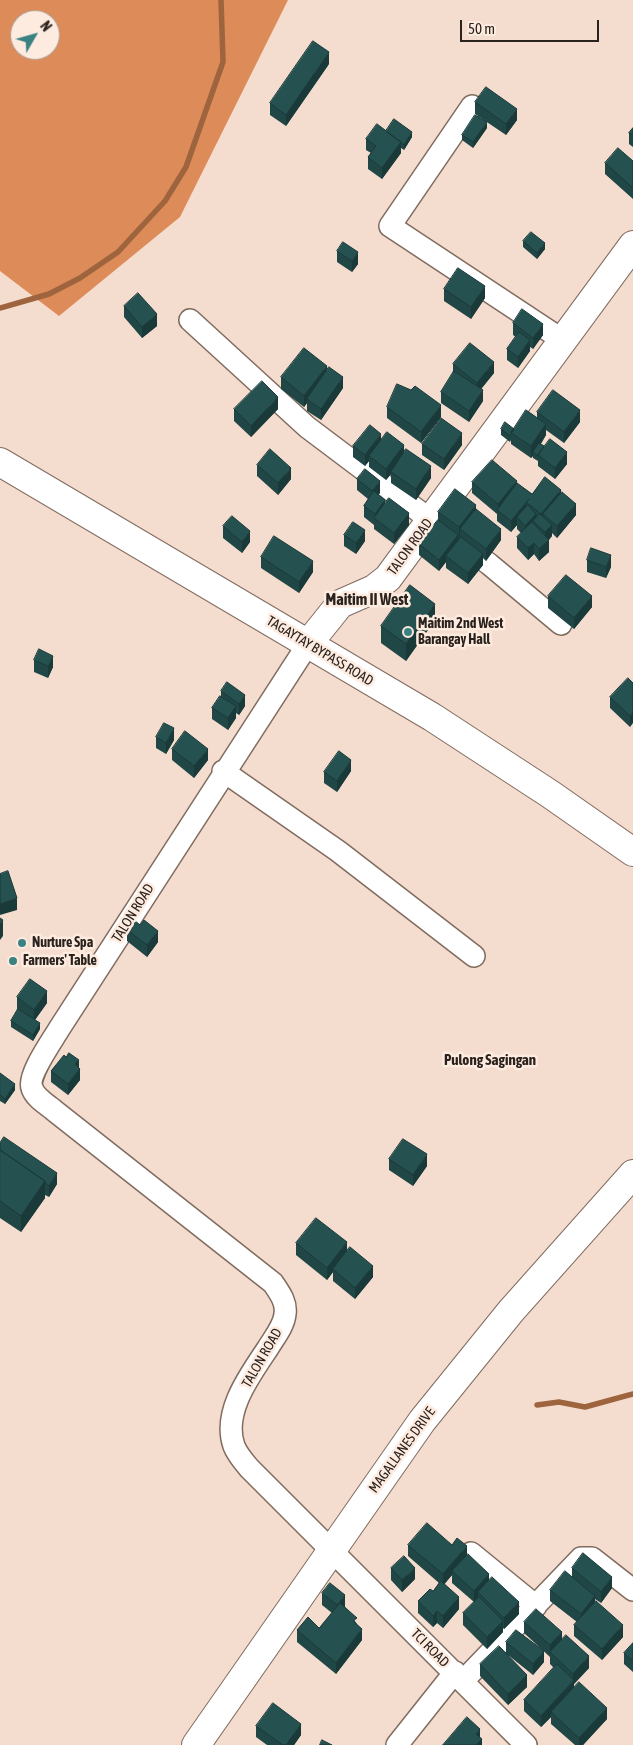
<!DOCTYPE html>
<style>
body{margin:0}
#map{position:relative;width:633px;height:1745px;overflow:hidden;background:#f4ddcf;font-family:"Asap Condensed",sans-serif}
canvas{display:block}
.north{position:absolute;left:10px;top:10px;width:50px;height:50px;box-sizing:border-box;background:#feebe0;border:1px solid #a99b92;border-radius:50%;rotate:52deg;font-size:14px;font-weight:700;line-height:20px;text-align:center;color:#2a221d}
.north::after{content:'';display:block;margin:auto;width:18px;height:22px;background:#3a8282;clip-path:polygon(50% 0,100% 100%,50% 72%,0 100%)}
.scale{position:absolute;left:460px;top:20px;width:139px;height:22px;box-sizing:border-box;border:2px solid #2a221d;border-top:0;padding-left:6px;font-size:15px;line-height:18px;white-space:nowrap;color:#2a221d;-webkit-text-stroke:4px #feebe0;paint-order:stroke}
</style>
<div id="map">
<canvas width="633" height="1745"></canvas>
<div class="north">N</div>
<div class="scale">50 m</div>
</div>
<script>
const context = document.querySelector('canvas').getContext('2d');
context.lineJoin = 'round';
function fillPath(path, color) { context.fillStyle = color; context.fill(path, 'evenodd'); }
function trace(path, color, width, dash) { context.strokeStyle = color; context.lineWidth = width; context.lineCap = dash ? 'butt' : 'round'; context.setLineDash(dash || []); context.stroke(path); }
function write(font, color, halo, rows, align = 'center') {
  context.font = font + ' "Asap Condensed",sans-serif'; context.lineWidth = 5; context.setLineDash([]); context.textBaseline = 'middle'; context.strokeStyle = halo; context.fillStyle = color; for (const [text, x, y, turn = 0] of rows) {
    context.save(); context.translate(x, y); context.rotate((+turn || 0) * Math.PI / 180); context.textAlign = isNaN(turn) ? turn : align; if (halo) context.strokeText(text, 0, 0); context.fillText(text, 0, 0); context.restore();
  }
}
const forest = new Path2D(`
 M0 0H288L180 217 59 316 0 271ZM20 20H50V50H20Z`);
const stream = new Path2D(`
 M0 308 49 294 80 278 118 252 165 201 186 167 223 62 221 0
 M537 1405 559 1402 585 1407 633 1394`);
const street = new Path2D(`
 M472 106 390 226 564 341
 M190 320 307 427 489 564 561 624
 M308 644 59 1029C52 1041 27 1076 32 1088 35 1098 48 1105 56 1112L273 1283C279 1292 287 1302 285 1314 284 1326 274 1338 268 1348 250 1375 222 1412 234 1446 237 1454 244 1462 249 1468L526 1745
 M223 771 338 851 474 956
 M471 1553 536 1606
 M463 1681 581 1558H592L633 1590
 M397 1745 455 1672`);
const secondary = new Path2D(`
 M308 644 340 604 374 589 388 578 633 245
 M196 1745 422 1421 511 1311 633 1174`);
const primary = new Path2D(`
 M0 462 432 717 550 794 633 852`);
const wall = new Path2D(`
 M329 64 286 126 270 115V103Z
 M475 102 517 120 506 135 475 114Z
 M487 128 473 148 462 140V135Z
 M633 128V147L629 144V133Z
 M386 131 412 137 404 150 401 148V153L382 179 368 169V157L371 153 366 150V139Z
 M633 161V199L605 174V163Z
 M523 241 545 249 537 259 523 247Z
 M337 251 358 264 352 272 337 262Z
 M444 289 485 298 471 319 444 301Z
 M124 306 157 326 142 338 124 317Z
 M513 323 543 335 533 349 530 347V351L518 368 507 360V349L516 337 513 335Z
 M453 364 494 373 481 389 483 401 469 422 441 403V392L453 373Z
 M327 370 343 388 321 420 307 411V403L304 407 281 389V377Z
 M387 407 441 417 421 443 387 418Z
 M234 409H278L251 437 234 421Z
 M537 412 580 422 564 443 546 430V435L541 444 567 464 555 479 538 466V461L533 458V456L531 458 511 444V440L510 442 501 435V429H514L537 418Z
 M381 439 404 452 431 478 416 500 391 483V474L386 480 369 467V461L365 466 353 457V446Z
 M422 444 462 445 444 470 422 455Z
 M257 465 291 479 278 495 257 476Z
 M357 479 380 493 378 495 385 504 409 525 394 544 374 529V525L364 517V506L368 499 357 490Z
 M472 482 517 484 532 494 561 493 576 515 557 538 552 533V536L549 540V552L539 561 534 554 528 560 517 548V537L521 533 517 529V525L511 532 497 521V514L472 493Z
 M476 509 501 540 486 561 483 558V565L468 584 446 568V562L439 571 419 555V544L438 520V512Z
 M223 526 250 542 242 553 223 538Z
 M344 535 365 541 356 554 344 546Z
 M261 557 313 572 299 593 261 568Z
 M587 560 611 567 606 578 587 572Z
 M548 596 592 607 574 629 548 608Z
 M435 620 406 661 381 643V626Z
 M34 660 53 667 48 678 34 672Z
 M633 683 630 727 610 708V697Z
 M221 691 245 706 239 715 236 713V718L228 730 212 719V708L221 696Z
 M156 737 174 740 166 754 156 748Z
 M172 749 208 760 194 778 172 760Z
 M351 771 337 792 324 783V772Z
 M140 925 158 942 147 957 127 941V930Z
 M17 997 47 1003 35 1020 40 1029 33 1041 11 1027V1021L18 1009H17Z
 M79 1067 80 1080 68 1095 51 1082V1071Z
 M0 1073 15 1090 5 1104 0 1101Z
 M0 1143 57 1184 49 1197 45 1195V1198L21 1232 0 1218Z
 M389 1159 427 1166 413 1186 389 1170Z
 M296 1243 347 1251 373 1277 355 1299 333 1281V1272L327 1280 296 1255Z
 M408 1545H452L467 1556 489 1580 519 1614 504 1629 503 1628V1632L487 1649 463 1625V1613L474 1602 452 1583V1575L444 1584 459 1609 443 1628 437 1623 433 1627 418 1613V1601L433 1591 439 1583 408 1556Z
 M391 1568 415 1579 402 1592 391 1580Z
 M572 1568 612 1588 601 1603 595 1599V1601L623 1637 602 1660 574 1636V1625L577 1622 550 1601V1590L572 1577Z
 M322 1593 345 1607 357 1624 362 1640 336 1674 297 1642V1630L319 1628 332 1613 322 1605Z
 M524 1622 562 1639 589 1668 574 1684V1687L607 1719 583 1745H575L551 1724V1717L541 1727 524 1711V1700L554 1668 550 1664V1657L524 1633Z
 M506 1642 544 1662 533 1675 508 1655 527 1687 508 1705 480 1676V1664L506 1653Z
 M633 1643V1672L624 1664V1653Z
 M256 1726 301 1735 294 1745H267L256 1737Z`);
const shadedWall = new Path2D(`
 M329 52V64L286 126V115Z
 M517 109V120L506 135V124Z
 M487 122V128L473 148V142Z
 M412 132V137L404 150V145Z
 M401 142V153L382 179V168Z
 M545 243V249L537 259V253Z
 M358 252V264L352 272V261Z
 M485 286V298L471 319V307Z
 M157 314V326L142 338V327Z
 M543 324V335L533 349V338Z
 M530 340V351L518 368V357Z
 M494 362V373L477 394V383Z
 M327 366V378L307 399V403L304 407V396Z
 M343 377V388L321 420V409Z
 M483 390V401L469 422V411Z
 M278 397V409L251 437V426Z
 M441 405V417L421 443V432Z
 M580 410V422L564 443V432Z
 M546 424V435L534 453 533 452V456L531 458V446Z
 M462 433V445L444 470V459Z
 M381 434V445L369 456V461L365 466V455Z
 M404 445V456L391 472V474L386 480V469Z
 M567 452V464L555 479V468Z
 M431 466V478L416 500V489Z
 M291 468V479L278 495V483Z
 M380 481V493L372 502V491Z
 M517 481V493L498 510V504Z
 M561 490V501L543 514V523L541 526V514Z
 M385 500V511L375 518V514Z
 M526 502V513L517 517V525L511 532V521Z
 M576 504V515L557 538V526Z
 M476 505V516L460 529V537L459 539V527Z
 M409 513V525L394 544V533Z
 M536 514V524L533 521V529L525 537V526Z
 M552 525V536L545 543V532Z
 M501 529V540L486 561V549Z
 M365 530V541L356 554V543Z
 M250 531V542L242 553V542Z
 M458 535V547L446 556V562L439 571V560Z
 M549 540V552L539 561V549Z
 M534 543V554L528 560V548Z
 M483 554V565L468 584V573Z
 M611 555V567L606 578V567Z
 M313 561V572L299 593V582Z
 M592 596V607L574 629V618Z
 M435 604V620L406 661V644Z
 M53 656V667L48 678V666Z
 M245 695V706L239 715V704Z
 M236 706V718L228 730V718Z
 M633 712V723L630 727V716Z
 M174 728V740L166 754V743Z
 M208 749V760L194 778V766Z
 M351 760V771L337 792V781Z
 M17 898V910L0 915V904Z
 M3 920V936L0 940V924Z
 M158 931V942L147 957V945Z
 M47 991V1003L34 1021V1010Z
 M40 1023V1029L33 1041V1035Z
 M79 1060V1070L80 1069V1080L68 1095V1084L75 1064Z
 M15 1084V1090L5 1104V1099Z
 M427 1154V1166L413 1186V1175Z
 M57 1173V1184L49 1197V1186Z
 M45 1181V1198L21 1232V1216Z
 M347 1242V1254L333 1269V1272L327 1280V1268Z
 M373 1266V1277L355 1299V1288Z
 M467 1546V1558L452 1571V1575L443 1586V1574Z
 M415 1568V1579L402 1592V1580Z
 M489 1574V1585L478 1592V1598L474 1602V1591Z
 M612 1577V1588L601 1603V1592Z
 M345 1595V1607L337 1617V1605Z
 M595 1596V1607L581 1625V1614Z
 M459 1597V1609L443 1628V1616Z
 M519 1602V1614L504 1629V1618Z
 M437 1611V1623L433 1627V1616Z
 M503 1621V1632L487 1649V1637Z
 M623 1625V1637L602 1660V1649Z
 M362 1629V1640L336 1674V1663Z
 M562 1632V1644L550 1652V1645Z
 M544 1651V1662L533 1675V1664Z
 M589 1656V1668L574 1684V1692L551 1712V1717L541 1727V1716L573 1682V1674Z
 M527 1675V1687L508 1705V1694Z
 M607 1708V1719L583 1745H579V1738Z
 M301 1724V1735L294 1745H286Z
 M480 1729V1741L482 1739V1745H476V1734Z`);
const building = new Path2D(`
 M313 41 329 52 286 115 270 103Z
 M486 87 517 109 506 124 475 102Z
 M475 115 487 122 473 142 462 135Z
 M394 119 412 132 404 145 386 131Z
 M377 124 401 142 382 168 368 157 376 146 366 139Z
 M633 128V135L629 133Z
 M618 148 633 161V188L605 163Z
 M531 232 545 243 537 253 523 241Z
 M343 242 358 252 352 261 337 251Z
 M458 268 485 286 471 307 444 289Z
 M138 293 157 314 142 327 124 306Z
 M522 309 543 324 533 338 513 323Z
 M519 332 530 340 518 357 507 349Z
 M470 343 494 362 477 383 453 364Z
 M304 348 327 366 304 396 281 377Z
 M329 367 343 377 321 409 307 399Z
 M454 371 483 390 469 411 441 392Z
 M262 381 278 397 251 426 234 409Z
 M397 384 411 390 415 386 441 405 421 432 387 407Z
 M553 390 580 410 564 432 537 412Z
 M526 410 546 424 531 446 511 433Z
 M441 418 462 433 444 459 422 444Z
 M505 422 514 429 510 436 501 429Z
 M370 425 381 434 365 455 353 446Z
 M387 432 404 445 386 469 369 456Z
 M550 439 567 452 555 468 538 455Z
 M539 443 544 446 538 456 533 452Z
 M270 449 291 468 278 483 257 465Z
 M406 449 431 466 416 489 391 472Z
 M492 460 517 481 498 504 472 482Z
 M365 469 380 481 372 491 357 479Z
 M545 477 561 490 541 514 526 502 529 499 511 521 497 510 517 483 532 494Z
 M455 489 476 505 459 527 438 512Z
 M374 491 385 500 375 514 364 506Z
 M562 492 576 504 557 526 543 514Z
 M389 498 409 513 394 533 374 518Z
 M528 505 536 514 525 526 517 517Z
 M476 509 501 529 486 549 460 529Z
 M540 514 552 525 545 532 533 521Z
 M232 516 250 531 242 542 223 526Z
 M438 520 458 535 439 560 419 544Z
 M353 522 365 530 356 543 344 535Z
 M532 522 549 540 539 549 534 543 528 548 517 537Z
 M274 536 313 561 299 582 261 557Z
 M461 537 483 554 468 573 446 556Z
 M591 548 611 555 606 567 587 560Z
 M566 575 592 596 574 618 548 596Z
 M410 585 435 604 406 644 381 626Z
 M39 649 53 656 48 666 34 660Z
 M628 678 633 683V712L630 716 610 697Z
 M227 682 245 695 239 704 221 691Z
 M220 696 236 706 228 718 212 708Z
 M164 723 174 728 166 743 156 737Z
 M185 731 208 749 194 766 172 749Z
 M339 751 351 760 337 781 324 772Z
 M8 871 17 898 0 904V874Z
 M0 918 3 920 0 924Z
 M134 920 140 925 144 920 158 931 147 945 127 930Z
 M30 979 47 991 34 1010 17 997Z
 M18 1009 40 1023 33 1035 11 1021Z
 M69 1053 79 1060 75 1064 80 1069 68 1084 51 1071 64 1055 66 1057Z
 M0 1073 15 1084 5 1099 0 1095Z
 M4 1137 57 1173 49 1186 45 1183V1181L0 1150V1143Z
 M403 1139 427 1154 413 1175 389 1159Z
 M0 1150 45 1181 21 1216 0 1201Z
 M316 1218 347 1242 327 1268 296 1243Z
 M350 1247 373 1266 355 1288 333 1269Z
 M427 1523 452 1545 457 1538 467 1546 443 1574 408 1545Z
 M583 1553 612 1577 601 1592 572 1568Z
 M468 1554 489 1574 474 1591 452 1571Z
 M404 1556 415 1568 402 1580 391 1568Z
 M565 1571 595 1596 581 1614 550 1590Z
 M492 1577 519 1602 504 1618 478 1592Z
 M441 1581 459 1597 443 1616 437 1611 433 1616 418 1601 430 1589 433 1591Z
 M330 1583 345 1595 337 1605 322 1593Z
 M479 1597 503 1621 487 1637 463 1613Z
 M596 1601 623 1625 602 1649 574 1625Z
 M340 1603 357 1618 353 1621 362 1629 336 1663 297 1630 308 1617 319 1628Z
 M536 1609 562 1632 550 1645 524 1622Z
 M516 1630 544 1651 533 1664 506 1642Z
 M566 1635 589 1656 573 1674 550 1652Z
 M633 1643V1661L624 1653Z
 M499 1646 527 1675 508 1694 480 1664Z
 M557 1664 574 1680 541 1716 524 1700Z
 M579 1682 607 1708 579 1738 551 1712Z
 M273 1703 301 1724 286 1745H283L256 1726Z
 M467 1717 480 1729 476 1734 482 1739 476 1745H443Z
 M322 1740 332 1745H320Z`);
const markers = [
 [408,632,5,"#3a8282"],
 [22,943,5,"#3a8282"],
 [13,961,5,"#3a8282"]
];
const streetNames = [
 ["TALON ROAD",410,547,-54],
 ["TAGAYTAY BYPASS ROAD",320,651,31],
 ["TALON ROAD",133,913,-58],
 ["TALON ROAD",262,1358,-60],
 ["MAGALLANES DRIVE",402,1450,-54],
 ["TCI ROAD",430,1648,45]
];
const poiNames = [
 ["Maitim 2nd West",418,624],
 ["Barangay Hall",418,640],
 ["Nurture Spa",32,943],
 ["Farmers' Table",23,961]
];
const neighbourhoodNames = [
 ["Pulong Sagingan",490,1060]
];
const quarterNames = [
 ["Maitim II West",367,600]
];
fillPath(forest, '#dd8b58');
trace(stream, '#9e643e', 5.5);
trace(street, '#806b5f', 24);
trace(secondary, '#806b5f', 30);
trace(primary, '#806b5f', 30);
trace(street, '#fff', 21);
trace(secondary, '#fff', 28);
trace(primary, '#fff', 28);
fillPath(wall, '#204646');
fillPath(shadedWall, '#1a3939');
fillPath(building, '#255151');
trace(building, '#1a3939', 1);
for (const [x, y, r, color] of markers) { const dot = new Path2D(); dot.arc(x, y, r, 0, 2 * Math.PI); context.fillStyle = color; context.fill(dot); trace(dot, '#feebe0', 2); }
write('14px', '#2a221d', '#feebe0', streetNames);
write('bold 14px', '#2a221d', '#feebe0', poiNames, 'left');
write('bold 15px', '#2a221d', '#feebe0', neighbourhoodNames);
write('bold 16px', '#2a221d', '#feebe0', quarterNames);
</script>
